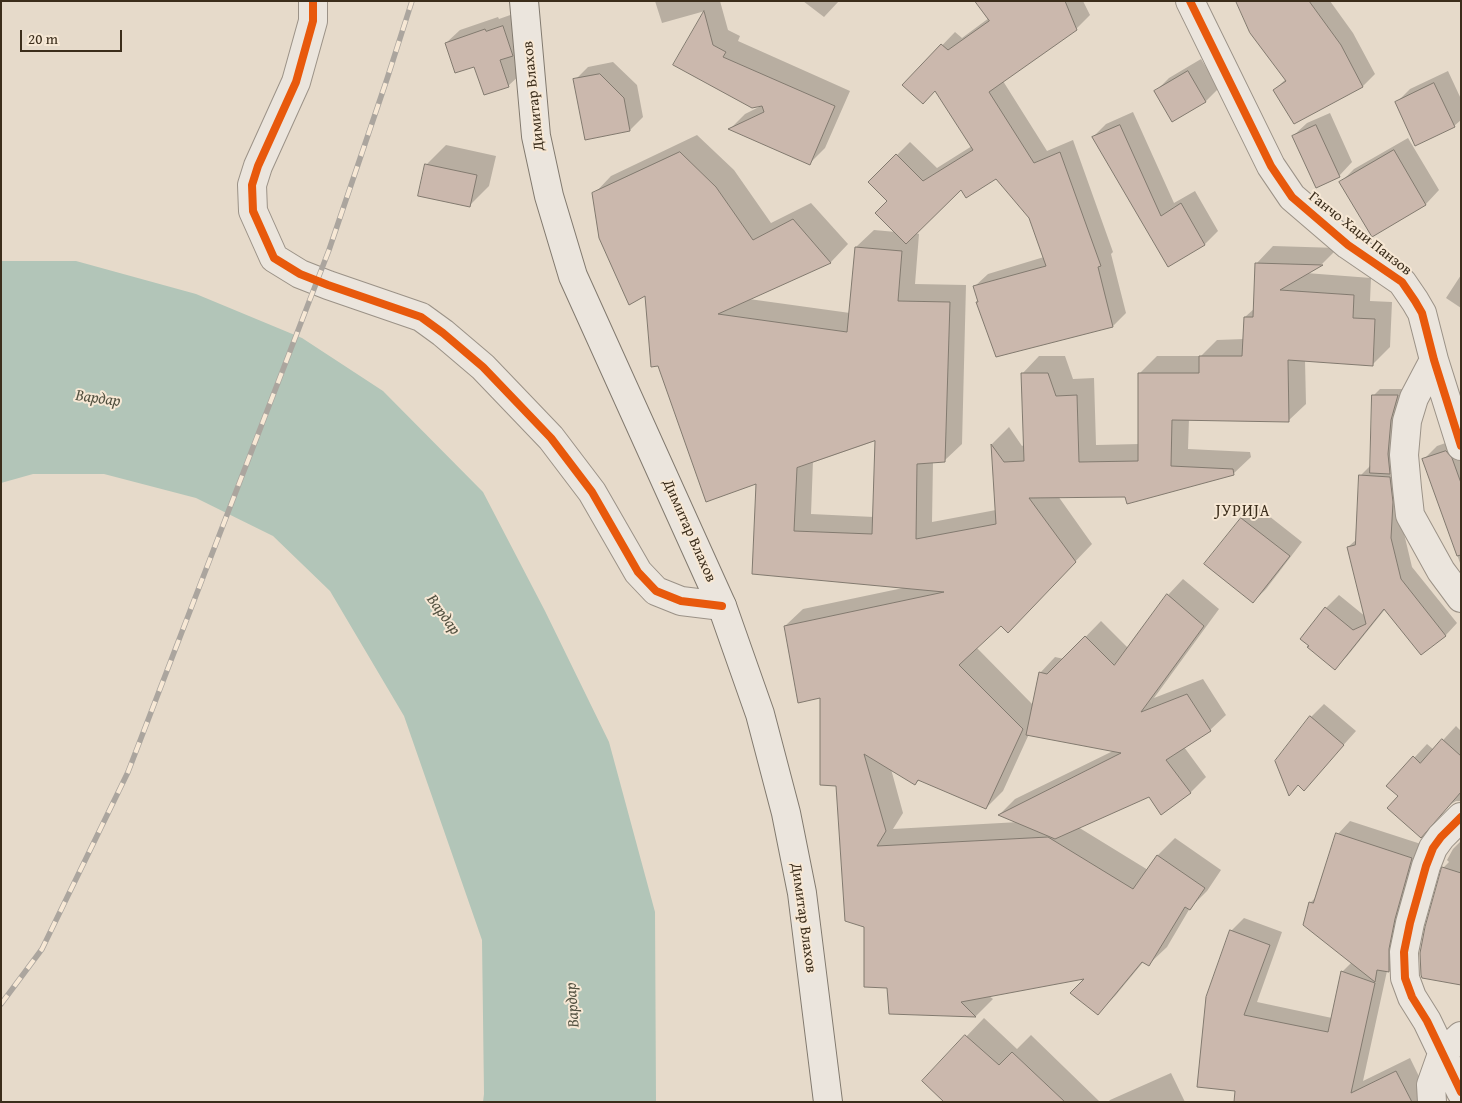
<!DOCTYPE html>
<meta charset="utf-8">
<style>
body{margin:0}
#map{position:relative;width:1462px;height:1103px;overflow:hidden;background:#e6daca;font-family:"Gentium Book Plus",serif}
canvas{display:block}
.frame{position:absolute;inset:0;border:2px solid #3b2d1b;pointer-events:none}
.scale{position:absolute;left:20px;top:30px;width:102px;height:22px;box-sizing:border-box;border:2px solid #3b2d1b;border-top:0;padding-left:6px;font-size:15px;line-height:18px;white-space:nowrap;color:#3b2d1b;-webkit-text-stroke:4px #f7e8d5;paint-order:stroke}
</style>
<div id="map">
<canvas width="1462" height="1103"></canvas>
<div class="frame"></div>
<div class="scale">20 m</div>
</div>
<script>
const context = document.querySelector('canvas').getContext('2d');
context.lineJoin = 'round';
function fillPath(path, color) { context.fillStyle = color; context.fill(path, 'evenodd'); }
function trace(path, color, width, dash) { context.strokeStyle = color; context.lineWidth = width; context.lineCap = dash ? 'butt' : 'round'; context.setLineDash(dash || []); context.stroke(path); }
function write(font, color, halo, rows, align = 'center') {
  context.font = font + ' "Gentium Book Plus",serif'; context.lineWidth = 4; context.setLineDash([]); context.textBaseline = 'middle'; context.strokeStyle = halo; context.fillStyle = color; for (const [text, x, y, turn = 0] of rows) {
    context.save(); context.translate(x, y); context.rotate((+turn || 0) * Math.PI / 180); context.textAlign = isNaN(turn) ? turn : align; if (halo) context.strokeText(text, 0, 0); context.fillText(text, 0, 0); context.restore();
  }
}
const water = new Path2D(`
 M1 261H76L196 294 302 338 383 391 483 492 545 611 609 742 655 912 656 1102H483L484 1094 482 940 404 716 330 591 273 536 196 498 104 474H33L1 483Z`);
const shadow = new Path2D(`
 M655 1H720L728 30 740 36 738 41 850 91 825 148 809 164 730 129 745 114 761 106 675 65 705 11 662 23Z
 M803 1H839L824 17Z
 M984 1H1083L1090 15 1076 29 1003 81 1047 151 1073 140 1113 252 1111 254 1126 313 1113 326 997 355 977 303 979 301 974 287 988 274 1044 257 1030 217 997 178 961 188 915 233 919 234 915 284 966 285 962 444 944 461 933 462 932 522 996 510 992 444 1009 427 1022 446 1024 445 1022 374 1039 356H1065L1073 379 1094 378 1096 445 1139 444V374L1157 356H1201L1217 340 1244 339 1245 317 1255 308 1256 264 1273 246 1338 248 1322 264 1306 273 1371 278 1370 301 1392 302 1390 347 1372 365 1305 360 1306 404 1288 421 1189 419 1188 449 1250 452 1251 457 1233 474 1126 495 1058 496 1092 544 1025 614 1001 625 976 647 1033 705 1040 673 1055 657 1064 659 1101 621 1128 648 1168 595 1183 579 1219 609 1154 698 1203 679 1226 715 1210 730 1184 747 1206 777 1190 793 1149 796 1078 827 1148 870 1158 855 1175 838 1221 870 1207 891 1190 908 1167 947 1149 964 1144 961 1115 996 1098 1013 1087 977 989 996 993 999 976 1016 890 1013 888 986 865 926 822 696 785 626 803 609 903 588 753 573 758 482 646 294 594 194 611 176 697 135 734 170 771 223 811 203 848 244 831 262 749 299 850 313 856 247 874 230 896 232 888 201 870 182 910 142 937 168 972 146 936 90 904 85 955 32 962 38 989 18ZM877 439 874 517 811 514 813 461ZM1029 734 1113 751 1015 799 1000 814 1019 822 893 829 903 813 891 769 915 784 920 779 986 808 1003 791Z
 M1237 1H1330L1353 33 1375 74 1363 86 1295 122 1274 90 1286 79Z
 M516 13 522 73 508 86 475 65 446 43 460 30 498 17 499 19Z
 M1201 59 1219 88 1206 101 1173 120 1156 91 1169 78Z
 M613 62 637 85 643 117 630 130 575 80 588 67Z
 M1448 71 1461 99V120L1454 126 1397 102 1410 89Z
 M1133 112 1174 203 1195 191 1218 231 1205 244 1168 266 1093 137 1106 124Z
 M1330 113 1352 162 1339 176 1293 136 1307 123Z
 M1408 138 1439 190 1426 204 1372 235 1341 182 1354 169Z
 M446 145 496 156 489 186 470 205 426 165Z
 M1461 275V308L1446 298Z
 M1380 389H1404L1402 525 1412 567 1457 623 1446 635 1421 654 1386 608 1348 655 1335 668 1326 608 1339 595 1366 617 1348 547 1357 539 1360 476 1372 464 1374 395Z
 M1460 438 1461 440 1460 563 1424 459 1437 446Z
 M1255 505 1302 542 1266 589 1253 602 1206 564 1242 518Z
 M1324 704 1356 731 1304 789 1276 761 1311 717Z
 M1456 726 1461 731V801H1456L1449 805 1421 836 1399 796 1388 786 1427 744 1434 750Z
 M1350 821 1424 845 1401 959 1389 971H1387L1363 1081 1410 1058 1431 1101 1235 1102 1237 1090 1231 931 1244 918 1282 932 1257 1002 1332 1018 1342 972 1352 962 1310 903 1317 896 1338 834Z
 M1461 841V984L1443 868 1449 862 1447 860 1453 849Z
 M984 1018 1017 1049 1031 1035 1100 1102H942L944 1100 924 1081Z
 M1171 1073 1185 1102H1108L1110 1100Z`);
const building = new Path2D(`
 M975 1H1065L1077 30 989 92 1034 163 1060 152 1101 266 1098 267 1113 327 996 357 976 302H978L973 286 1046 266 1029 218 996 179 966 198 961 190 906 244 875 213 887 201 868 182 896 154 923 181 973 150 935 91 923 104 902 85 941 44 948 50 989 21Z
 M1236 1H1309L1341 45 1363 87 1294 124 1273 90 1286 81 1250 33Z
 M704 11 713 45 726 52 723 57 835 106 810 165 728 129 764 112 762 106 752 108 673 65Z
 M503 26 513 56 500 60 509 87 484 95 474 67 455 73 445 43 485 29 486 31Z
 M1188 71 1206 102 1172 122 1154 91Z
 M600 74 624 98 630 131 585 140 573 79Z
 M1434 83 1455 127 1415 146 1395 102Z
 M1120 125 1161 216 1181 203 1205 245 1168 267 1092 137Z
 M1316 125 1340 177 1316 188 1292 136Z
 M1394 150 1426 205 1372 237 1339 182Z
 M680 152 716 187 753 240 793 219 831 263 718 314 847 332 855 247 902 251 898 301 950 302 945 462 917 464 916 539 996 524 991 444 1004 462 1024 461 1021 373H1048L1056 396 1077 395 1079 462 1138 461V373H1199V356H1242L1244 317H1253L1255 263 1323 265 1280 290 1354 295 1353 318 1375 319 1373 366 1288 360 1289 422 1172 420 1171 466 1233 469 1234 475 1127 504 1125 497 1029 498 1076 562 1008 633 1001 626 959 665 1023 729 986 809 918 780 915 785 864 754 886 831 877 846 1048 837 1133 889 1157 855 1205 888 1190 910 1185 907 1149 966 1142 962 1098 1015 1070 993 1084 979 961 1002 976 1017 889 1014 887 988 864 987V927L845 921 836 786 820 785V698L798 703 784 626 944 592 752 574 756 484 706 502 658 366 651 367 645 296 629 305 599 238 592 193ZM875 441 872 534 794 531 797 468Z
 M425 164 477 175 470 207 418 196Z
 M1372 395H1398L1391 420 1388 454 1390 474 1370 473Z
 M1446 451 1452 458 1461 483V555L1457 556 1422 459Z
 M1359 475 1390 477 1393 502 1391 538 1401 579 1446 636 1421 655 1384 609 1335 670 1307 647 1309 646 1300 639 1325 607 1353 630 1366 624 1347 547 1355 545Z
 M1241 518 1290 556 1253 603 1204 564Z
 M1167 594 1204 626 1141 712 1187 694 1211 731 1166 760 1191 793 1161 815 1149 797 1055 839 998 815 1121 753 1026 735 1039 672 1047 674 1085 636 1114 665Z
 M1310 716 1344 745 1304 791 1298 785 1289 796 1275 761Z
 M1442 739 1461 756V792L1421 838 1387 808 1398 796 1386 786 1413 756 1420 763Z
 M1336 833 1412 858 1395 919 1389 949V972L1377 970 1375 982 1303 925 1309 902 1313 903Z
 M1442 867 1461 873V985L1422 978 1421 975 1420 953 1425 927Z
 M1230 930 1270 945 1244 1015 1328 1032 1341 971 1375 983 1351 1093 1396 1071 1412 1102H1234L1235 1091 1197 1087 1206 997Z
 M965 1035 999 1065 1012 1052 1065 1102H944L922 1081Z`);
const street = new Path2D(`
 M313 1V21L296 82 258 166 252 185 253 211 274 258 300 274 328 285 421 317 443 333 483 367 551 438 592 492 638 572 656 591 681 601 722 606
 M1190 1 1271 166 1292 197 1348 245 1402 282 1415 301 1422 313 1434 360 1461 446
 M1434 360 1414 398 1407 421 1404 455 1407 488 1410 515 1441 571 1461 598
 M1461 817 1441 837 1433 848 1426 866 1410 923 1404 952 1405 978 1412 997 1427 1021 1461 1092
 M1432 1102 1431 1085 1442 1054 1461 1036`);
const secondary = new Path2D(`
 M524 1 536 136 549 196 573 276 722 606 760 714 786 813 802 893 828 1102`);
const rail = new Path2D(`
 M1 1004 42 949 128 772 329 250 387 79 412 1`);
const cycleway = new Path2D(`
 M313 1V21L296 82 258 166 252 185 253 211 274 258 300 274 328 285 421 317 443 333 483 367 551 438 592 492 638 572 656 591 681 601 722 606
 M1190 1 1271 166 1292 197 1348 245 1402 282 1415 301 1422 313 1434 360 1461 446
 M1461 817 1441 837 1433 848 1426 866 1410 923 1404 952 1405 978 1412 997 1427 1021 1461 1092`);
const streetNames = [
 ["Димитар Влахов",534,96,-96],
 ["Ганчо Хаџи Панзов",1360,234,38],
 ["Димитар Влахов",689,531,66],
 ["Димитар Влахов",803,918,82]
];
const waterNames = [
 ["Вардар",98,399,8],
 ["Вардар",443,615,54],
 ["Вардар",573,1005,-94]
];
const neighbourhoodNames = [
 ["ЈУРИЈА",1243,512]
];
fillPath(water, '#b2c5b8');
fillPath(shadow, '#0003');
fillPath(building, '#cbb8ad');
trace(building, '#827a6f', 1);
trace(street, '#9b9287', 30);
trace(secondary, '#827a6f', 30);
trace(street, '#ebe5dd', 28);
trace(secondary, '#ebe5dd', 28);
trace(rail, '#aba59e', 5.5);
trace(rail, '#f7e8d5', 4, [11]);
trace(cycleway, '#e8590c', 8);
write('15px', '#3b2d1b', '#f7e8d5', streetNames);
write('italic 16px', '#535140', '#f7e8d5', waterNames);
context.letterSpacing = '1px';
write('16px', '#3b2d1b', '#f7e8d5', neighbourhoodNames);
context.letterSpacing = '0px';
</script>
